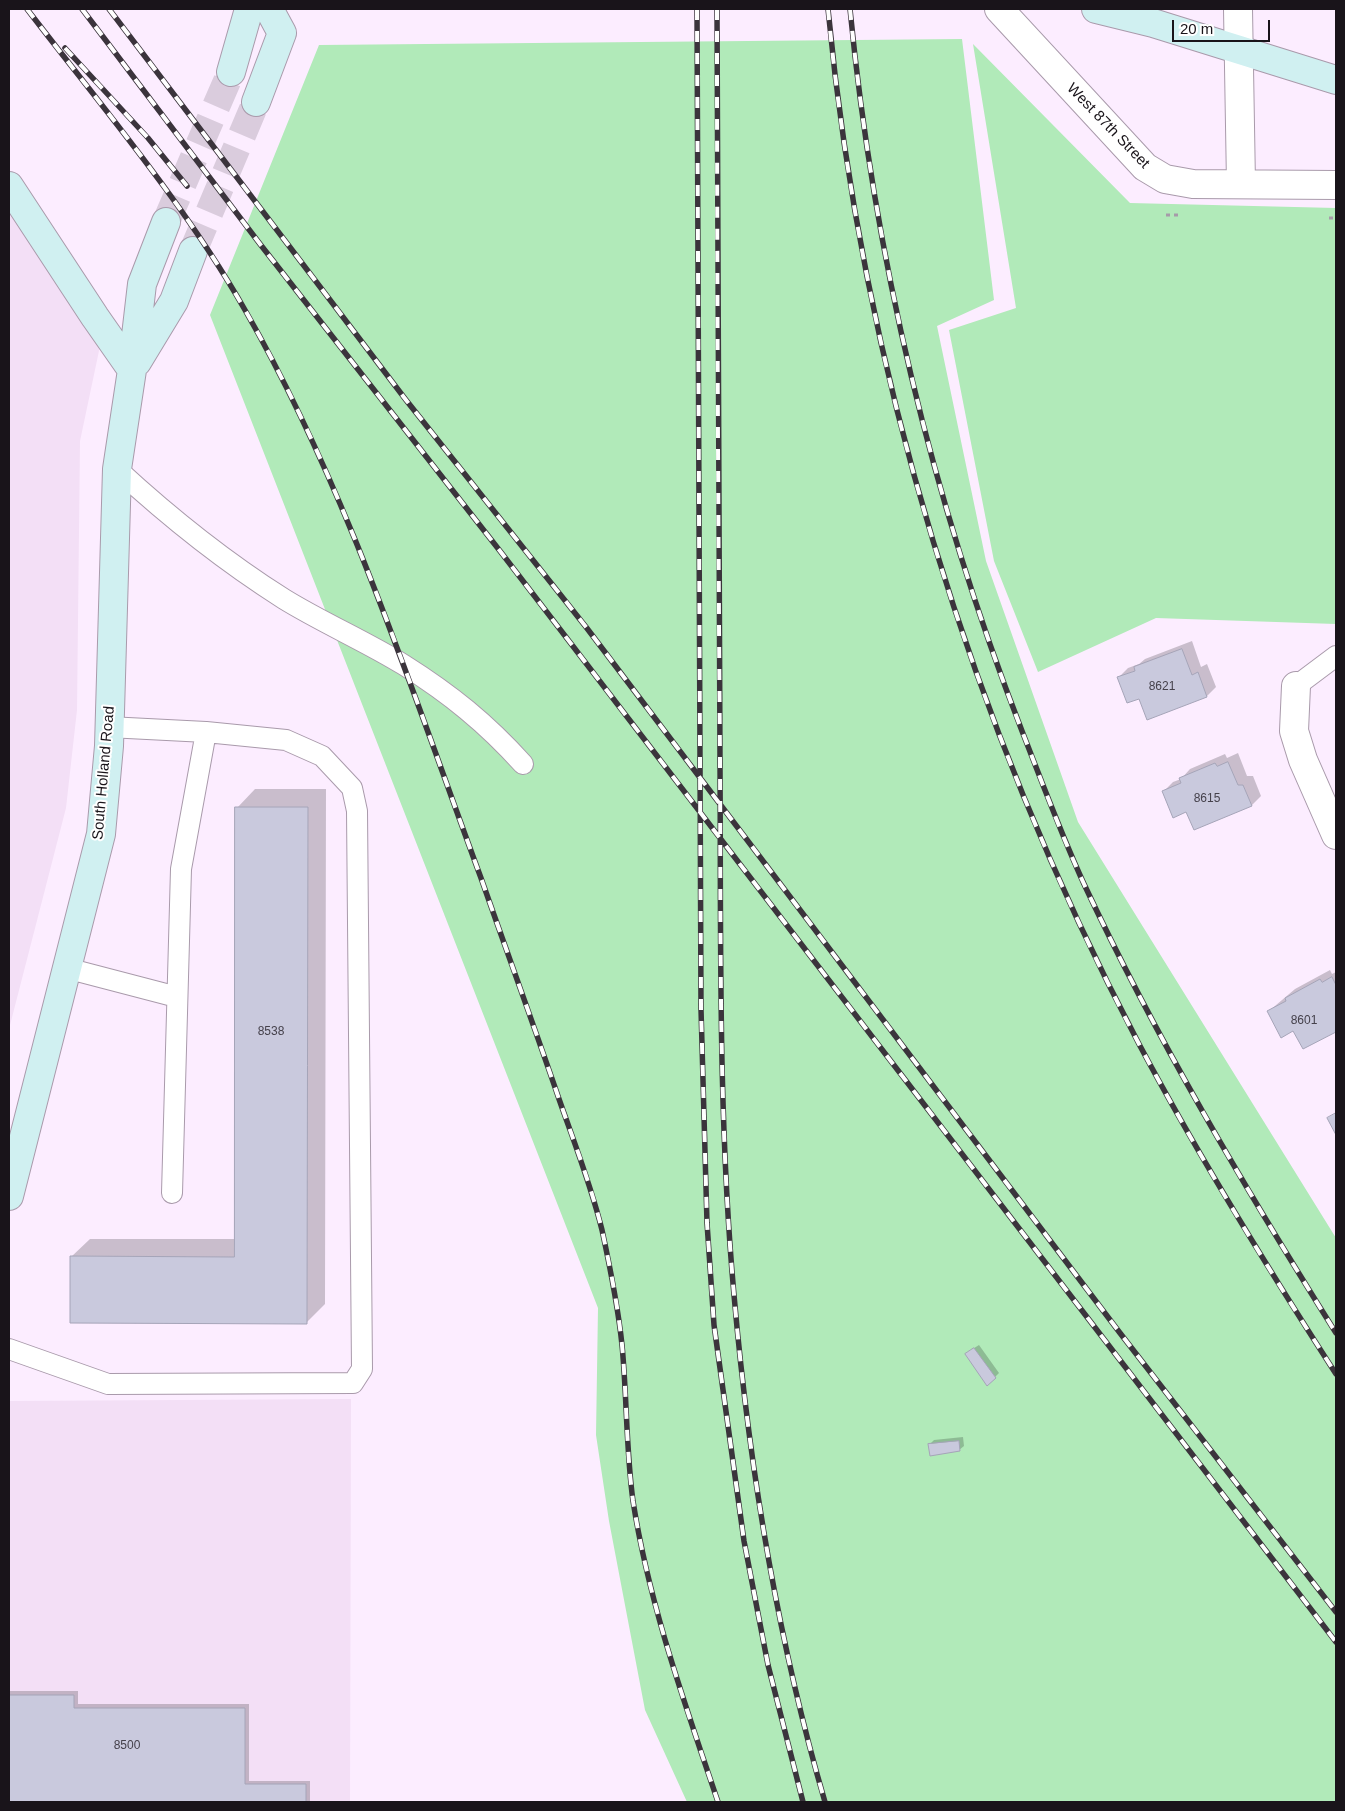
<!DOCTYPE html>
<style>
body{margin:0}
#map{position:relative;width:1345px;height:1811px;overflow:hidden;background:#fcedff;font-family:Arial,sans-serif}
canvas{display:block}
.frame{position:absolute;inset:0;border:10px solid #19141a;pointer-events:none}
.scale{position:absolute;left:1172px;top:20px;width:98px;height:22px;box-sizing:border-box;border:2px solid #19141a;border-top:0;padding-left:6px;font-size:15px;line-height:18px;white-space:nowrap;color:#19141a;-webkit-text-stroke:4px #fff;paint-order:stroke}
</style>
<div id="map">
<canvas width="1345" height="1811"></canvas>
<div class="frame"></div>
<div class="scale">20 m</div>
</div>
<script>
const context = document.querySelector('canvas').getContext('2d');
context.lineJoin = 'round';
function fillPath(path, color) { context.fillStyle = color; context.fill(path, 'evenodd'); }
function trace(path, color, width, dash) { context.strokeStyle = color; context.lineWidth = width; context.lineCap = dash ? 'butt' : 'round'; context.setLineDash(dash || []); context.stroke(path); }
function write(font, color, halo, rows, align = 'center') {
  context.font = font + ' Arial,sans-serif'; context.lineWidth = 4; context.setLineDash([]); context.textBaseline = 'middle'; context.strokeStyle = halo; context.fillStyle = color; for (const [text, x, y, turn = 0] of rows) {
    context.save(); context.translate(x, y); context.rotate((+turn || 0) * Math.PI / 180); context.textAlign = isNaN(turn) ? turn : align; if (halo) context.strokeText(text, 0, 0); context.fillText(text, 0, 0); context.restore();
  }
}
const built = new Path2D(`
 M9 210 100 346 80 441 77 710 66 808 9 1029Z
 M351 1399 350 1802H9V1401Z`);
const green = new Path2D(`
 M962 39 994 300 937 326 986 561 1078 822 1336 1238V1802H687L645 1710 609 1521 596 1435 598 1308 210 315 319 45Z
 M973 44 1130 203 1336 208V624L1156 618 1038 672 994 561 949 330 1016 308Z`);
const shadow = new Path2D(`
 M1192 641 1201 667 1207 664 1216 687 1207 696 1148 718 1140 697 1118 678 1128 668 1139 664 1145 659Z
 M1238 753 1247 776H1253L1261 796 1252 805 1195 829 1187 811 1163 792 1173 782 1181 779 1190 769 1225 754 1227 758Z
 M255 789H326L325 1304 307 1322 71 1257 90 1239H236L237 808Z
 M1330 970 1332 974 1336 972V1031L1304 1048 1294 1029 1269 1011 1295 989Z
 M979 1345 999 1373 995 1377 971 1350Z
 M963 1437 964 1446 959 1450 930 1444 934 1440Z
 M9 1691H78V1704H249V1781H310V1802H9Z`);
const building = new Path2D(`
 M1182 649 1192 675 1198 672 1207 697 1147 720 1139 699 1127 703 1117 677 1135 671 1134 667Z
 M1228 762 1238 785H1243L1252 806 1194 830 1186 812 1173 818 1162 791 1181 783 1179 778 1215 763 1217 766Z
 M235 807H308L307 1324 70 1323V1256L234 1257Z
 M1332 977 1336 985V1032L1303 1049 1293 1031 1281 1038 1267 1011 1286 1001 1285 998 1320 979 1322 982Z
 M1336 1113V1135L1327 1118Z
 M974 1348 996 1378 987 1386 965 1354Z
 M959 1441 960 1451 930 1456 928 1444Z
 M9 1695H74V1708H245V1784H306V1802H9Z`);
const secondaryTunnel = new Path2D(`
 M166 222 231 72
 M193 251 256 102`);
const path = new Path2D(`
 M1166 215H1180
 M1329 218H1336`);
const lane = new Path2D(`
 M117 469C169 517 224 561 284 599 323 623 365 641 404 665 450 694 486 723 523 764
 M1296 686 1336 656
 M66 968 177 997
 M172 1193 181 869 206 732
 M9 1349 108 1384 353 1383 362 1369 357 811 352 788 322 756 286 740 206 732 108 727`);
const street = new Path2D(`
 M999 9 1145 167 1165 179 1193 184 1336 185
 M1238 9 1241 184
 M1296 686 1294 731 1303 760 1336 835`);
const secondary = new Path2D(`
 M1096 9 1153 23 1336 80
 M231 72 249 9
 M256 102 282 33 269 9
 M9 186 95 317 132 370
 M137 362 174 301 193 251
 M9 1196 101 834 109 746 117 469 132 370 142 284 166 222`);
const rail = new Path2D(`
 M27 9C102 107 184 203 245 310 347 488 410 686 481 878 507 952 534 1026 559 1099 574 1142 591 1185 602 1230 610 1267 618 1306 622 1345 627 1397 626 1450 633 1501 649 1604 685 1704 718 1802
 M82 9 260 244 500 551 1336 1642
 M109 9 406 400 586 627 1120 1333 1336 1612
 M697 9 701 1009 707 1223 714 1325 744 1541 768 1665 803 1802
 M717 9C717 259 718 510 720 761 721 939 718 1117 734 1295 749 1466 777 1638 825 1802
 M828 9C862 369 971 724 1139 1044 1199 1157 1267 1267 1336 1374
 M850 9C874 256 932 499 1022 731 1042 782 1061 834 1084 884 1157 1040 1245 1188 1336 1333
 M65 48 148 138 187 186`);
const numberNames = [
 ["8621",1162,687],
 ["8615",1207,799],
 ["8601",1304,1021],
 ["8538",271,1032],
 ["8500",127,1746]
];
const streetNames = [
 ["West 87th Street",1108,126,46],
 ["South Holland Road",104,773,-85]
];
fillPath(built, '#f3dff6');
fillPath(green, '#b1eab9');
fillPath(shadow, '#0003');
fillPath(building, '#c9c9dd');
trace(building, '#a5a4b8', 1);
trace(secondaryTunnel, '#daccdd', 28, [28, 14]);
trace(lane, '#a99aab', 22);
trace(street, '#a99aab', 30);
trace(secondary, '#a99aab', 30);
trace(path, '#a69ba9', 3, [4, 4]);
trace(lane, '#fff', 20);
trace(street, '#fff', 28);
trace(secondary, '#d0f0f1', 28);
trace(rail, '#3b343c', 5.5);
trace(rail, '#fff', 4, [11]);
write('12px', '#45414b', null, numberNames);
write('15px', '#19141a', '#fff', streetNames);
</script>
